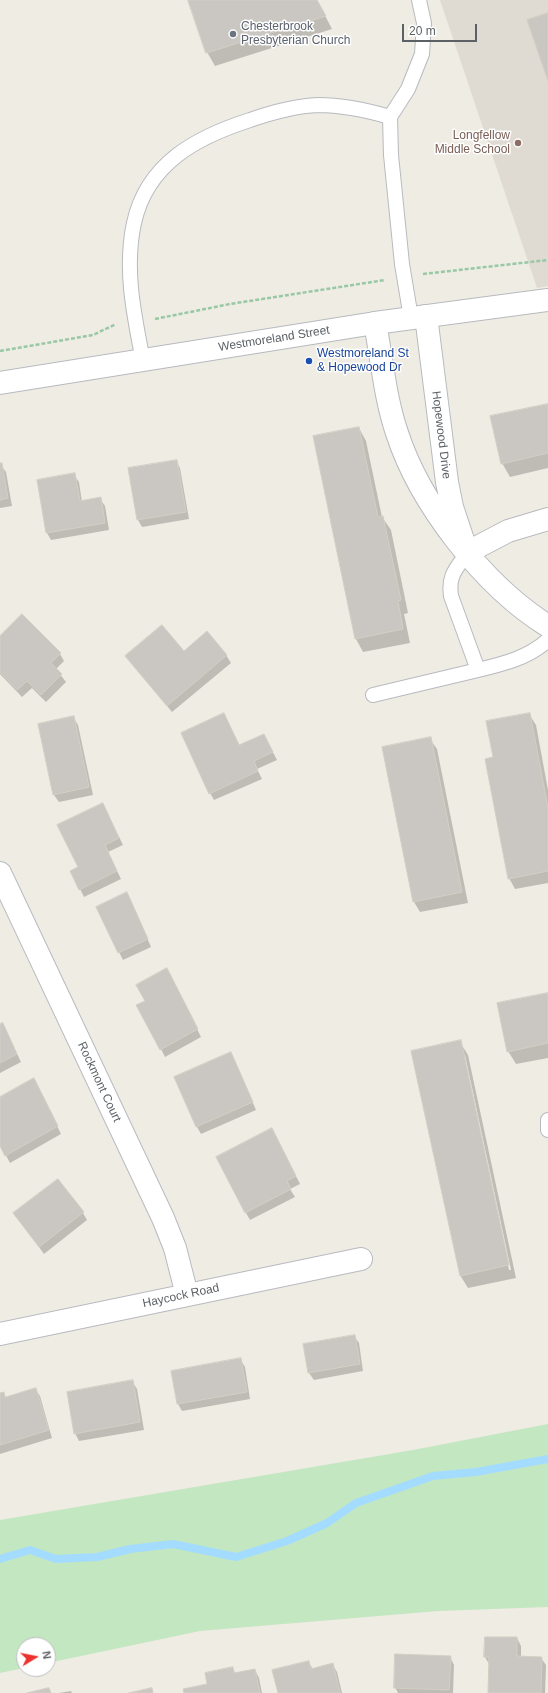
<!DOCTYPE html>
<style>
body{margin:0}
#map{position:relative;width:548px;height:1693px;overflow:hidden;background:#efece4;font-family:Helvetica,sans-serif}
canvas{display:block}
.north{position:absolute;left:16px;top:1637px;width:40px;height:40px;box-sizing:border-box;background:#fff;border:1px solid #bec0c1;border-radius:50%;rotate:80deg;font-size:11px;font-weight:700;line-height:16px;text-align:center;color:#5c6165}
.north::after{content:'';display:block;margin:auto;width:14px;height:18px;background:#ec322e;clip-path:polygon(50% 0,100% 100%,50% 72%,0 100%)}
.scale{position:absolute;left:402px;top:24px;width:75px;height:18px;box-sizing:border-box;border:2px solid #5c6165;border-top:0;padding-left:5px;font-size:12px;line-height:14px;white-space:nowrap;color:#5c6165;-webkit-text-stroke:3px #fff;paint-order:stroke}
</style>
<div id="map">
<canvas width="548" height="1693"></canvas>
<div class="north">N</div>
<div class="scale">20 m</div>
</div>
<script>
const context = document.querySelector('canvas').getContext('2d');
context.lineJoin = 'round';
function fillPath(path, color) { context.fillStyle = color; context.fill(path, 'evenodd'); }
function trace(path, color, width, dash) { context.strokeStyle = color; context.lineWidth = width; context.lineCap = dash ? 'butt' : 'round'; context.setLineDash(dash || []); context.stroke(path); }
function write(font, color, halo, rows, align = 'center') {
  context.font = font + ' Helvetica,sans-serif'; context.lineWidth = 3; context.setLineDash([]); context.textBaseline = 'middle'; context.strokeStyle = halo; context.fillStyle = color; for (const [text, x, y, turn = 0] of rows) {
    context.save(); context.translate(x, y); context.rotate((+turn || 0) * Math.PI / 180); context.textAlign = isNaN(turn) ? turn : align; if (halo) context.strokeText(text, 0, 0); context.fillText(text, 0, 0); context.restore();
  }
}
const education = new Path2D(`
 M440 0H548V286L537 288Z`);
const green = new Path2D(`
 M548 1424V1607L438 1611 200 1631 48 1663V1645H24V1668L0 1673V1520L413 1450Z`);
const shadow = new Path2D(`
 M189 0H317L332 29 215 66 207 52Z
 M548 405V468L510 477 502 463Z
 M359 428 366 441 382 517 391 530 408 613 404 614 410 643 363 652 356 639 314 437Z
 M176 461 180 468 189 519 142 527 138 520 129 469Z
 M0 464 6 472 12 506 0 508Z
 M74 475 79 482 82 502 100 499 105 506 109 530 51 540 47 533Z
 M0 637 60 654 64 661 56 669 66 682 46 702 32 688 22 697 0 674Z
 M183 652 226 655 231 663 172 712 126 656Z
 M224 714 240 746 264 735 277 760 257 769 262 779 214 800 210 793Z
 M529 714 536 725 548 790V883L515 889 509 878Z
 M73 717 78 725 93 795 59 802 54 795 39 724Z
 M430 739 437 749 468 903 420 912 414 902Z
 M107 812 123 845 108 852 121 879 84 897 80 889 79 867Z
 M131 901 151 947 123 960 119 952Z
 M171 977 201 1037 165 1057 161 1049 146 1001Z
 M548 994V1058L516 1064 508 1051Z
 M3 1024 21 1062 0 1073V1025Z
 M460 1042 468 1055 516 1278 468 1288 460 1275ZM463 1055H465L511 1270H509Z
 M235 1061 256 1110 201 1134 197 1127Z
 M38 1087 61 1134 10 1163 0 1144V1098Z
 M276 1137 300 1184 290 1189 295 1197 250 1220 246 1213Z
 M83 1213 87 1220 44 1254 15 1214Z
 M354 1336 359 1343 363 1371 314 1380 309 1373Z
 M240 1359 245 1367 250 1399 182 1411 178 1404Z
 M132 1381 137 1389 144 1430 79 1441 75 1433Z
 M35 1389 40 1396 52 1438 0 1454V1394L3 1393 6 1398Z
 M517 1638 521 1646V1657L541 1658 546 1665 545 1693H489V1664L485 1657Z
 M450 1657 454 1665 453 1693H398L395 1687Z
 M308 1662 313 1669 333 1665 337 1672 342 1693H279Z
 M233 1669 236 1674 255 1670 259 1678 262 1693H185L208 1685Z
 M71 1691 72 1693H59Z`);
const stream = new Path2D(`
 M0 1559 30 1550 56 1559 97 1557 130 1549 173 1544 236 1557 287 1541 327 1523 356 1503 433 1476 476 1472 548 1459`);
const building = new Path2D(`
 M188 0H317L326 16 206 53Z
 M548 13V81L527 20Z
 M548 404V453L501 464 490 416Z
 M359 427 378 517 383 516 401 600 398 601 403 629 355 639 313 436Z
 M177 460 186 512 137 520 128 468Z
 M0 463H2L8 498 0 500Z
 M75 473 80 501 101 497 105 523 46 533 37 480Z
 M22 614 61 653 51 663 62 674 41 695 27 681 17 690 0 672V636Z
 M162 625 184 651 207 631 227 655 167 706 125 656Z
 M224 713 239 745 264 734 273 752 254 761 258 771 209 794 181 733Z
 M530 713 548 808V871L508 879 485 759 493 757 486 721Z
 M74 716 89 787 53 795 38 724Z
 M431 737 462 892 413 902 382 747Z
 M103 803 119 838 105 845 117 871 79 890 70 871 78 867 57 825Z
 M127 892 148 939 118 953 96 907Z
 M167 968 198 1029 160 1050 136 1005 145 1001 136 985Z
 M548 993V1043L507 1052 497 1003Z
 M3 1023 17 1054 0 1063V1024Z
 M461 1040 509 1265 460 1276 411 1051Z
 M231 1052 253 1102 196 1127 174 1077Z
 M34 1078 58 1126 5 1156 0 1146V1097Z
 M272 1128 296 1176 287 1181 291 1189 245 1213 216 1157Z
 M58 1179 84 1212 39 1247 13 1213Z
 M355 1335 360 1364 308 1373 303 1344Z
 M241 1358 247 1392 177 1404 171 1371Z
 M133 1380 140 1422 74 1434 67 1392Z
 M36 1388 49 1430 0 1445V1393L4 1392 5 1397Z
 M485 1637H517V1656L542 1657 541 1693H488L489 1657H484Z
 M395 1654 451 1656 449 1690 394 1688Z
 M309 1661 311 1669 333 1663 340 1693H278L272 1670Z
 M233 1667 234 1673 255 1669 260 1693H184L183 1689 207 1684 205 1673Z
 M49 1688 51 1693H27Z
 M152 1688 153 1693H129Z`);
const path = new Path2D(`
 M423 274 548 260
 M155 319 230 304 385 280
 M0 351 93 335 116 324`);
const lane = new Path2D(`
 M411 318 402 264 391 155 390 117 408 89 422 54 424 23 419 0
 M143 361C134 315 124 269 134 223 147 163 197 137 250 120 273 112 294 106 318 105 342 105 366 110 390 117
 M468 552C456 569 448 575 451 596L478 670C503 664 528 658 548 640
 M373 695 478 670
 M548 1120V1130`);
const street = new Path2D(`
 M426 316 447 482 452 507 463 540
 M375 323C382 360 385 398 397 433 420 504 484 586 548 626
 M468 552 508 531 548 519
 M0 873 163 1218 175 1248 187 1295
 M0 1334 361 1259`);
const secondary = new Path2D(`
 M0 383 375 323 548 300`);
const markers = [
 [233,34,4,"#6b7280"],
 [518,143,4,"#8d6e63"],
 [309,361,4,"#1a4fb4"]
];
const worshipNames = [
 ["Chesterbrook",241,27],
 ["Presbyterian Church",241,41]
];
const educationNames = [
 ["Longfellow",510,136],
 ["Middle School",510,150]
];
const streetNames = [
 ["Westmoreland Street",274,339,-9],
 ["Hopewood Drive",441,435,83],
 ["Rockmont Court",99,1082,65],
 ["Haycock Road",181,1296,-12]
];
const transitNames = [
 ["Westmoreland St",317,354],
 ["& Hopewood Dr",317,368]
];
fillPath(education, '#dfdbd2');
fillPath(green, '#c3e7c1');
fillPath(shadow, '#0003');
trace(stream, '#a4dcff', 8);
fillPath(building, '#cac7c2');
trace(building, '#d4cec3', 1);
trace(lane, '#b7babf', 16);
trace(street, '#b7babf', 24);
trace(secondary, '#b6babf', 24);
trace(path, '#99c8a5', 2.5, [4, 2]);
trace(lane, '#fff', 14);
trace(street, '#fff', 22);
trace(secondary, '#fff', 22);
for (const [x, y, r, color] of markers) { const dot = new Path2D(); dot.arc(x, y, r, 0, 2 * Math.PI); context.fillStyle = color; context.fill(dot); trace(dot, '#fff', 1.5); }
write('12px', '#5b616d', '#fff', worshipNames, 'left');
write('12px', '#785e54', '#fff', educationNames, 'right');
write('12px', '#5c6165', '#fff', streetNames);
write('12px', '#164399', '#fff', transitNames, 'left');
</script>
